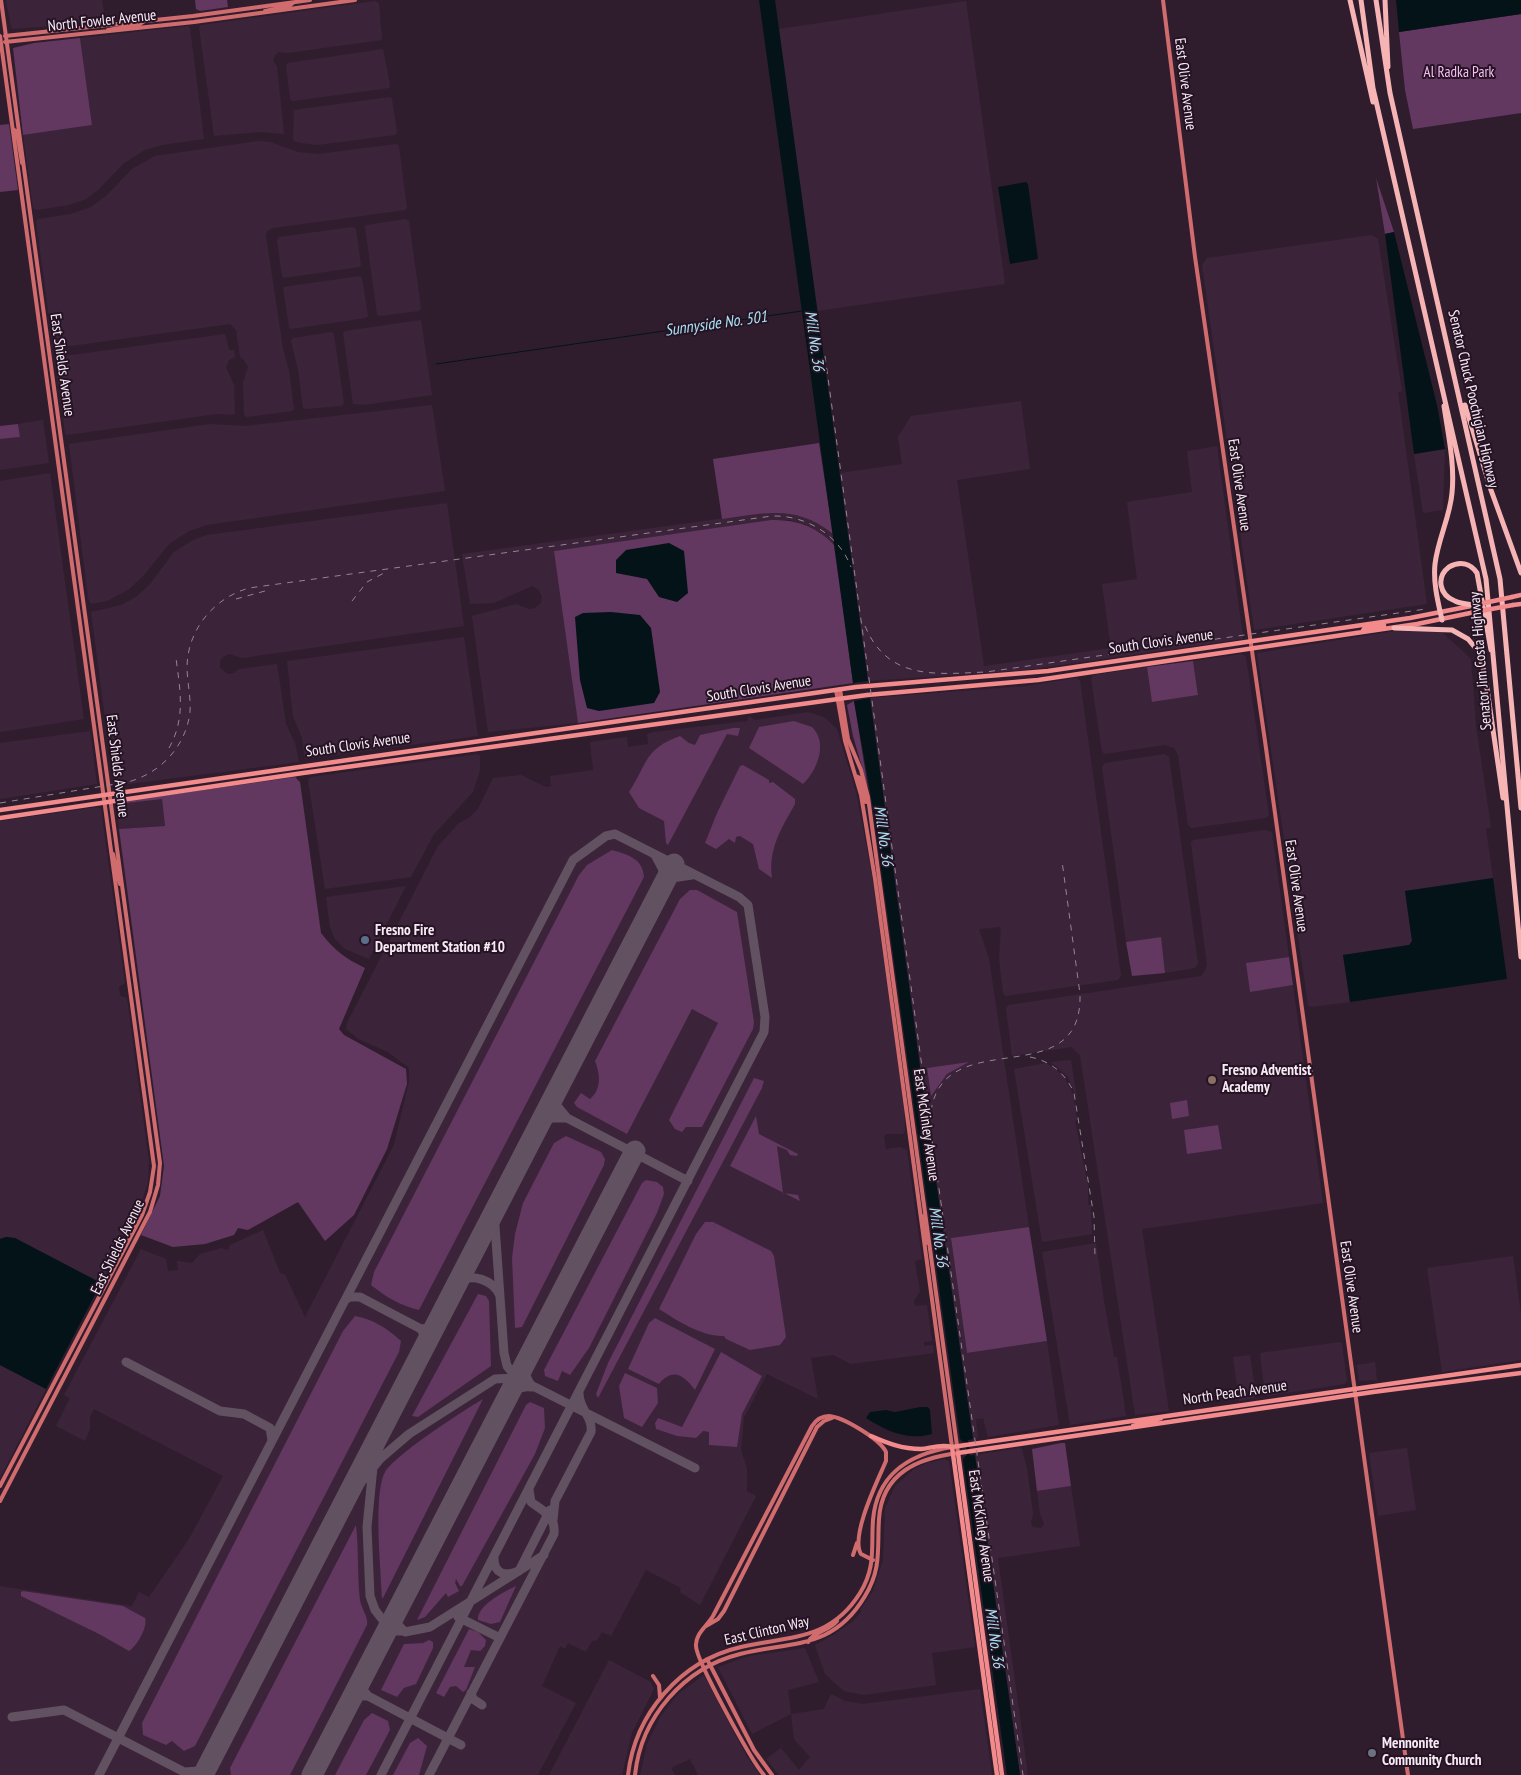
<!DOCTYPE html>
<style>
body{margin:0}
canvas{display:block;background:#2f1d2e}
</style>
<canvas width="1521" height="1775"></canvas>
<script>
const context = document.querySelector('canvas').getContext('2d');
context.lineJoin = 'round';
function fillPath(path, color) { context.fillStyle = color; context.fill(path, 'evenodd'); }
function trace(path, color, width, dash) { context.strokeStyle = color; context.lineWidth = width; context.lineCap = dash ? 'butt' : 'round'; context.setLineDash(dash || []); context.stroke(path); }
function write(font, color, halo, rows, align = 'center') {
  context.font = font + ' "PT Sans Narrow",sans-serif'; context.lineWidth = 4; context.setLineDash([]); context.textBaseline = 'middle'; context.strokeStyle = halo; context.fillStyle = color; for (const [text, x, y, turn = 0] of rows) {
    context.save(); context.translate(x, y); context.rotate((+turn || 0) * Math.PI / 180); context.textAlign = isNaN(turn) ? turn : align; if (halo) context.strokeText(text, 0, 0); context.fillText(text, 0, 0); context.restore();
  }
}
const built = new Path2D(`
 M6 0H102L105 21 79 23 76 21 67 25 13 29 11 27Z
 M375 1 379 3 382 40 287 53 279 52 275 55 273 60 277 67 284 134 259 132 214 136 199 27 201 25Z
 M966 1 1005 284 817 311 779 29Z
 M188 26 190 28 204 139 162 145 145 150 124 163 98 190 86 199 69 205 37 210 33 208 23 135 92 125 80 38Z
 M383 49 390 85 389 88 293 101 290 99 286 65 288 63Z
 M390 97 392 99 397 133 395 135 317 145 301 143 294 141 293 138 294 110Z
 M258 141 270 142 298 152 318 154 396 144 399 146 407 208 405 210 273 228 267 231 266 236 283 349 289 371 294 409 292 411 256 416 246 417 244 414 243 383 248 367 244 360 240 357 236 330 230 324 56 348 53 347 36 221 38 219 71 214 91 207 106 196 132 169 155 156Z
 M406 219 409 221 421 308 419 311 379 316 377 314 365 227 367 225Z
 M353 227 356 229 361 265 359 267 284 278 282 276 277 240 279 237Z
 M1372 235 1378 239 1402 391 1398 392 1427 604 1254 630 1202 265 1207 258Z
 M360 276 362 278 368 316 366 318 291 329 289 327 283 287Z
 M421 320 432 395 364 405 353 404 343 333 345 331Z
 M332 332 334 334 344 404 341 406 306 409 303 408 298 369 291 341 293 338Z
 M225 334 229 350H234L235 357 229 360 226 367 234 385 235 413 232 415 217 414 67 435 65 433 55 360 57 357Z
 M1021 401 1030 469 957 480 984 666 1111 648 1102 584 1137 579 1127 502 1192 492 1187 451 1217 446 1243 637 1242 639 1026 670 868 681 840 473 902 464 898 437 911 416Z
 M432 405 445 491 207 525 189 531 169 544 144 575 128 590 107 601 91 604 88 598 69 444 210 424 245 426Z
 M43 420 49 463 0 470V439L20 437 18 424Z
 M1445 449 1443 510 1423 513 1414 454Z
 M50 473 84 719 0 732V481Z
 M447 503 464 626 242 658 229 654 223 657 220 661V668L228 674 234 673 239 669 277 664 286 724 295 743 299 762 114 786 91 612 121 605 136 597 150 584 174 552 193 540 207 535Z
 M770 512 800 515 818 523 833 534 835 546 806 525 790 520H771L555 551 578 723 488 732 472 616 516 604 529 609 535 608 541 603 542 596 539 590 532 586 494 603 470 604 462 554Z
 M1395 631H1441L1471 659 1476 726 1491 827 1486 829 1493 878 1405 891 1412 941 1409 945 1343 955 1350 1002 1310 1007 1308 1005 1257 653Z
 M464 637 478 736 305 759 302 738 293 716 287 661Z
 M1242 654 1246 657 1269 815 1266 818 1191 828 1188 825 1178 755 1174 748 1164 745 1105 754 1102 752 1091 678 1094 675 1147 667 1153 702 1198 695 1193 661Z
 M1076 678 1080 681 1121 976 1118 980 1006 996 1003 993 999 958 1001 927 979 929 989 959 1029 1227 951 1238 967 1353 1047 1341 1059 1425 988 1437 983 1418 976 1419 978 1438 973 1439 927 1118 870 698 1026 686ZM966 1063 947 1074 931 1095 927 1068Z
 M808 712 824 717 837 729 856 792 872 876 904 1106 905 1131 903 1134H886L884 1137 886 1149 900 1147 907 1150 922 1259 915 1261 920 1292 914 1300 915 1306 927 1305 932 1341 924 1342V1346L933 1345 934 1353 851 1364 833 1355 811 1358 818 1399 767 1374 744 1418 741 1450 747 1469V1491L756 1496 700 1605 680 1592 681 1588 646 1570 611 1636 602 1632 597 1640 592 1641 586 1652 568 1643 565 1649 560 1646 542 1686 576 1703 538 1775H0V1586L132 1606 139 1592 149 1597 189 1539 223 1476 94 1409 90 1417V1429L85 1441 56 1426 70 1398 64 1395 141 1249 166 1259 168 1271 178 1270 177 1261 192 1263 200 1254 221 1248 228 1250 230 1245 263 1230 280 1273 285 1275 305 1317 394 1145 409 1081V1068L388 1052 358 1039 346 1029 347 1023 438 846 459 823 470 817 478 809 493 778 521 775 546 787 551 786 550 776 593 770 590 742 627 737 628 747 648 744 647 734 653 732 747 721 749 716 755 720Z
 M90 731 97 784 0 799V743Z
 M478 754 480 756V770L473 792 434 834 411 877 325 889 308 780 310 777Z
 M1165 754 1169 757 1198 964 1195 968 1165 973 1160 937 1126 942 1102 767 1105 763Z
 M162 798 165 826 119 829 117 807 118 804Z
 M98 807 101 809 125 983 119 987 120 996 127 998 149 1162 148 1182 140 1207 122 1236 123 1240 101 1283 15 1238 6 1237 0 1239V821Z
 M1265 830 1272 832 1289 957 1247 963 1250 991 1293 985 1323 1203 1142 1229 1169 1411 1135 1415 1080 1055 1071 1047 1012 1056 1006 1008 1009 1005 1201 976 1205 971 1207 964 1191 843 1193 840Z
 M406 886 369 959 345 949 335 939 330 927 326 897Z
 M1071 1060 1077 1099 1068 1077 1051 1062Z
 M1046 1063 1063 1075 1073 1094 1077 1120 1075 1121 1088 1186V1205H1091V1210L1092 1234 1042 1242 1014 1069Z
 M1096 1243 1104 1301 1114 1357H1117L1126 1416 1070 1425 1042 1252Z
 M1513 1256 1521 1315V1360L1442 1372 1427 1268Z
 M1340 1342 1342 1344 1347 1381 1345 1384 1267 1396 1265 1395 1260 1353Z
 M1250 1355 1256 1396 1254 1398 1239 1401 1233 1357Z
 M1375 1362 1377 1380 1359 1381 1357 1365Z
 M0 1365 46 1389 0 1478Z
 M1020 1448 1022 1449 1027 1468 1033 1513 1031 1523 1033 1527 1041 1528 1044 1524 1040 1514 1037 1491 1071 1486 1080 1546 998 1558 1028 1775H1020L975 1455Z
 M1407 1448 1416 1510 1378 1516 1369 1453Z
 M944 1459 949 1461 975 1647 932 1653 936 1685 864 1695 844 1691 825 1674 815 1645 835 1634 852 1622 862 1611 860 1610 873 1591 883 1560 885 1508 895 1486 914 1469 927 1463Z
 M805 1648 819 1682 788 1690 791 1714 824 1709 831 1694 845 1701 863 1704 980 1689 992 1775H779L766 1759 781 1748 799 1770 810 1757 794 1739 791 1714 752 1734 718 1667 749 1656Z
 M609 1660 651 1682 654 1689 632 1733 622 1775H549Z
 M704 1675 747 1757 760 1775H698L690 1759 671 1768 675 1775H640L647 1744 660 1717 678 1694Z`);
const green = new Path2D(`
 M195 0H227L228 7 200 11 196 9Z
 M1521 14V113L1413 129 1405 90 1399 32Z
 M80 38 92 125 23 135 13 48 34 43Z
 M9 124 18 190 0 192V125Z
 M1376 178 1394 232 1385 234Z
 M18 424 20 437 0 439V426Z
 M819 443 833 534C797 504 764 513 722 519L713 459Z
 M771 520C796 519 818 527 835 546L853 683 578 723 554 551Z
 M1193 661 1198 695 1152 702 1147 667Z
 M854 701 868 788 853 736 847 705Z
 M794 721 812 727C828 742 818 770 803 784L749 748 759 727Z
 M733 728H740L738 736 727 734 668 845 666 843 664 821 639 808 629 792C648 763 644 749 680 736L689 743 695 745 700 735Z
 M743 765 769 780V783L773 782 795 799V804C781 829 768 849 772 878L759 869 753 844 740 836 736 837 735 843 729 839 716 849 705 843 717 813 740 766Z
 M295 777 300 782 321 933C334 950 346 959 365 968L339 1029 344 1035 406 1069 407 1084 387 1149 354 1215 325 1241 298 1202 248 1230 238 1228 234 1235 205 1244 173 1247 141 1235 160 1196 164 1166 119 829 165 826 162 799 118 804 116 807 119 802Z
 M612 850C629 855 643 859 644 877L419 1310C401 1306 386 1297 371 1285L374 1272 579 875 587 865Z
 M690 890H697L737 912 754 1022 753 1029 702 1127H686L682 1132 675 1129 669 1120 718 1023 692 1009 627 1134 577 1107 574 1103 581 1093 590 1099C602 1089 600 1074 595 1061L680 899Z
 M1161 937 1165 973 1132 976 1126 942Z
 M1289 957 1293 985 1250 992 1246 963Z
 M969 1062 947 1074 931 1096 927 1068Z
 M754 1078 764 1081 762 1088 598 1398 596 1394 608 1363Z
 M1187 1100 1189 1116 1172 1119 1170 1103Z
 M756 1116 759 1134 798 1154 797 1156 790 1155 787 1150 777 1146 783 1193 798 1195 800 1201 730 1166Z
 M1218 1125 1222 1149 1187 1154 1184 1130Z
 M566 1136 601 1152 605 1159 604 1165 522 1327 515 1328 512 1258 515 1234 523 1203 554 1143Z
 M646 1180 657 1182 663 1187 664 1194 657 1213 589 1348 570 1375 562 1371 558 1381 545 1376 544 1370 642 1183Z
 M705 1222H713L771 1251 774 1256 786 1337 780 1345 750 1350 726 1339 724 1336C702 1337 678 1321 659 1309L696 1234Z
 M1029 1227 1047 1341 967 1353 951 1238Z
 M478 1294 486 1296 489 1301 491 1366 418 1417 412 1416Z
 M355 1316C373 1319 388 1329 401 1341L399 1352 195 1746 184 1751 172 1741 166 1745 143 1735 142 1723 343 1331Z
 M655 1318 715 1349 695 1390C685 1377 674 1366 659 1384L628 1369 649 1323Z
 M721 1352 762 1376 742 1414 737 1447 709 1445V1432L703 1431 696 1438 677 1436 656 1429 655 1423 658 1418 682 1427Z
 M625 1373 657 1388 658 1403 642 1427 624 1418 619 1386Z
 M483 1399 383 1598H382C381 1570 373 1494 385 1472 395 1455 464 1410 483 1399Z
 M530 1402 544 1408 545 1428 535 1454 462 1586H460L456 1579 455 1583 459 1591 448 1597 446 1593 425 1617 417 1620 526 1405Z
 M1061 1443H1065L1071 1486 1037 1491 1032 1449Z
 M356 1525C359 1550 357 1575 360 1600 361 1608 369 1618 367 1625L290 1775H231L230 1768Z
 M516 1586 500 1622 491 1624 478 1620C477 1605 504 1592 516 1586Z
 M23 1591 123 1606 145 1618C148 1627 137 1646 129 1651L99 1634 21 1596V1592Z
 M469 1629 478 1632 486 1640 485 1646 480 1651 471 1650 464 1667H475L466 1690 463 1692 456 1686 450 1687 444 1697 436 1693Z
 M429 1640 433 1642V1648L416 1684 404 1688 397 1697 381 1690 404 1644 423 1643Z
 M372 1713 388 1721 390 1730 366 1775H335L364 1720Z
 M418 1738 427 1746 419 1775H393L410 1743Z`);
const water = new Path2D(`
 M759 0H775L779 29 868 681 853 683Z
 M1396 0H1521V14L1399 32Z
 M1026 182 1028 184 1038 259 1010 264 998 187Z
 M1394 232 1437 405 1445 449 1414 454 1385 234Z
 M669 543 684 551 688 593 677 602 659 597 647 579 616 573V560L626 550Z
 M611 612 640 615 651 628 660 692 654 703 599 711 587 708 580 680 575 617 583 613Z
 M870 698 927 1118 973 1439 963 1442 960 1439 872 803 854 701Z
 M1493 878 1507 979 1350 1002 1343 955 1409 945 1412 941 1405 891Z
 M6 1237 15 1238 101 1283 46 1389 0 1365V1239Z
 M920 1407H928L930 1410 932 1434C908 1441 886 1431 866 1418L870 1412 886 1410 895 1412Z
 M975 1455 1020 1775H1007L963 1460 965 1456Z`);
const stream = new Path2D(`
 M436 364 802 311`);
const canal = new Path2D(`
 M966 1438 969 1459`);
const taxiway = new Path2D(`
 M655 855 663 870 661 887
 M658 894 672 878 692 875
 M554 1096 557 1106 567 1118
 M540 1123 552 1118H567L688 1181
 M494 1212 504 1353 507 1366 517 1378 695 1468
 M457 1283C471 1272 494 1280 500 1296
 M345 1300 350 1297H360L421 1329 425 1337 424 1348
 M421 1329 430 1328 437 1323
 M126 1362 220 1411 244 1414 270 1428 272 1440
 M531 1385C522 1373 526 1364 531 1351
 M504 1403C512 1392 518 1385 532 1387
 M388 1419 373 1467 367 1527 370 1596 375 1610 382 1619 389 1625 405 1632 430 1627 544 1555
 M346 1501 381 1458 409 1434 495 1379 517 1378
 M553 1520 555 1501 591 1432C593 1416 579 1410 579 1393
 M494 1558C494 1574 505 1577 519 1571L550 1510
 M398 1609 397 1624 403 1630
 M458 1617 500 1638
 M384 1636 392 1631H400
 M362 1678 363 1690 368 1696 461 1745
 M471 1693 473 1699 482 1705
 M350 1702 359 1696H368
 M12 1717 64 1710 190 1775
 M185 1772 198 1771 208 1764
 M99 1775 573 860 606 836 615 834 739 897 748 905 765 1017 764 1032 381 1775
 M429 1775 554 1534C556 1516 543 1511 531 1502L529 1490`);
const runway = new Path2D(`
 M203 1775 674 864
 M312 1775 635 1151`);
const secondary = new Path2D(`
 M1163 0 1195 257 1265 741 1408 1775
 M265 11 289 6 293 3
 M108 30 138 25 143 22
 M0 36 154 1166 150 1192 142 1215 0 1486
 M5 36 193 16 310 0
 M5 42 194 22 355 0
 M13 129 17 132 22 163
 M856 776 860 778 866 802
 M113 854 120 884
 M922 1216 928 1243
 M0 1501 150 1212 158 1185 160 1163 1 0
 M853 1555 857 1543
 M706 1626 718 1619 724 1611 817 1427 824 1421 832 1418
 M808 1642C813 1632 829 1631 837 1621
 M707 1659 754 1750 772 1775
 M653 1676 659 1685 660 1697
 M628 1775C635 1714 680 1661 741 1647 789 1636 830 1641 860 1593 876 1567 871 1548 873 1520 877 1473 910 1454 952 1447L875 879 861 795 845 741 836 690
 M635 1775C641 1717 684 1668 740 1654 792 1641 833 1650 865 1596 882 1568 877 1548 879 1519 882 1472 919 1458 958 1453L868 797 861 770 848 739 840 689
 M764 1775C752 1762 696 1660 696 1646 695 1634 707 1626 713 1616L812 1426C816 1420 821 1416 829 1416 843 1417 880 1439 886 1452V1461C878 1480 850 1536 861 1554L873 1560`);
const primary = new Path2D(`
 M1512 597 1521 595
 M1513 605 1521 604
 M1362 632 1364 629 1384 625
 M0 810 856 687 1048 671 1410 618 1471 606
 M0 818 303 773 867 695 1038 680 1417 624 1475 612
 M1133 1426 1161 1418
 M871 1436C887 1443 902 1449 921 1449 931 1448 941 1444 952 1447L1521 1365
 M952 1447 997 1775
 M1002 1775 958 1453 1373 1392 1521 1373`);
const highway = new Path2D(`
 M1350 0 1373 102
 M1361 0 1373 88 1486 579 1521 957
 M1376 0 1390 93 1500 579 1521 808
 M1385 0 1388 67
 M1465 405 1491 490 1521 573
 M1475 605C1468 604 1461 604 1455 601 1439 595 1436 577 1449 567 1460 561 1470 563 1477 573L1491 650
 M1442 620C1438 602 1433 583 1435 564 1438 539 1450 517 1452 493 1455 464 1448 434 1444 406
 M1394 628 1452 630 1468 639 1478 651 1485 675 1503 798`);
const rail = new Path2D(`
 M825 356 931 1133 1023 1775
 M236 599 265 591
 M352 601 367 582 384 573
 M865 626C888 681 936 674 986 672L1426 609
 M169 748C186 718 180 690 176 658
 M0 803 128 782C161 773 186 746 190 712 191 696 187 682 187 666 188 629 214 598 249 588L772 516C806 515 839 535 851 567
 M1030 1057C1051 1061 1066 1074 1074 1093L1094 1217 1095 1256
 M931 1111C944 1022 1083 1096 1080 994L1062 861`);
const primaryBridge = new Path2D(`
 M1475 605 1512 597
 M1475 612 1513 605`);
const markers = [
 [365,940,5,"#5c6f8a"],
 [1212,1080,5,"#8d6e63"],
 [1372,1753,5,"#6b7280"]
];
const streetNames = [
 ["North Fowler Avenue",102,21,-6],
 ["East Olive Avenue",1185,84,83],
 ["East Shields Avenue",62,365,82],
 ["Senator Chuck Poochigian Highway",1473,399,77],
 ["East Olive Avenue",1239,485,82],
 ["South Clovis Avenue",1161,642,-8],
 ["Senator Jim Costa Highway",1481,661,-95],
 ["South Clovis Avenue",759,689,-9],
 ["South Clovis Avenue",358,745,-8],
 ["East Shields Avenue",117,766,83],
 ["East Olive Avenue",1296,886,82],
 ["East McKinley Avenue",926,1125,82],
 ["East Shields Avenue",118,1247,-64],
 ["East Olive Avenue",1351,1287,82],
 ["North Peach Avenue",1235,1393,-8],
 ["East McKinley Avenue",981,1526,82],
 ["East Clinton Way",767,1631,-13]
];
const parkNames = [
 ["Al Radka Park",1459,73]
];
const poiNames = [
 ["Fresno Fire",375,931],
 ["Department Station #10",375,948],
 ["Fresno Adventist",1222,1071],
 ["Academy",1222,1088],
 ["Mennonite",1382,1744],
 ["Community Church",1382,1761]
];
const waterNames = [
 ["Sunnyside No. 501",716,324,-8],
 ["Mill No. 36",814,341,82],
 ["Mill No. 36",883,836,82],
 ["Mill No. 36",938,1237,82],
 ["Mill No. 36",994,1638,82]
];
fillPath(built, '#3b2339');
fillPath(green, '#623760');
fillPath(water, '#031318');
trace(stream, '#031318', 1);
trace(canal, '#031318', 3);
trace(taxiway, '#625160', 9);
trace(runway, '#625160', 21);
trace(secondary, '#d16c6e', 4);
trace(primary, '#f38a8b', 4.5);
trace(highway, '#f6b5b4', 5);
trace(rail, '#958593', 1, [6, 6]);
trace(primaryBridge, '#f38a8b', 4.5);
for (const [x, y, r, color] of markers) { const dot = new Path2D(); dot.arc(x, y, r, 0, 2 * Math.PI); context.fillStyle = color; context.fill(dot); trace(dot, '#251324', 2); }
write('15px', '#f7eaf5', '#251324', streetNames);
write('15px', '#f9bff5', '#251324', parkNames);
write('bold 15px', '#f7eaf5', '#251324', poiNames, 'left');
write('italic 16px', '#a7e2f3', '#251324', waterNames);
</script>
